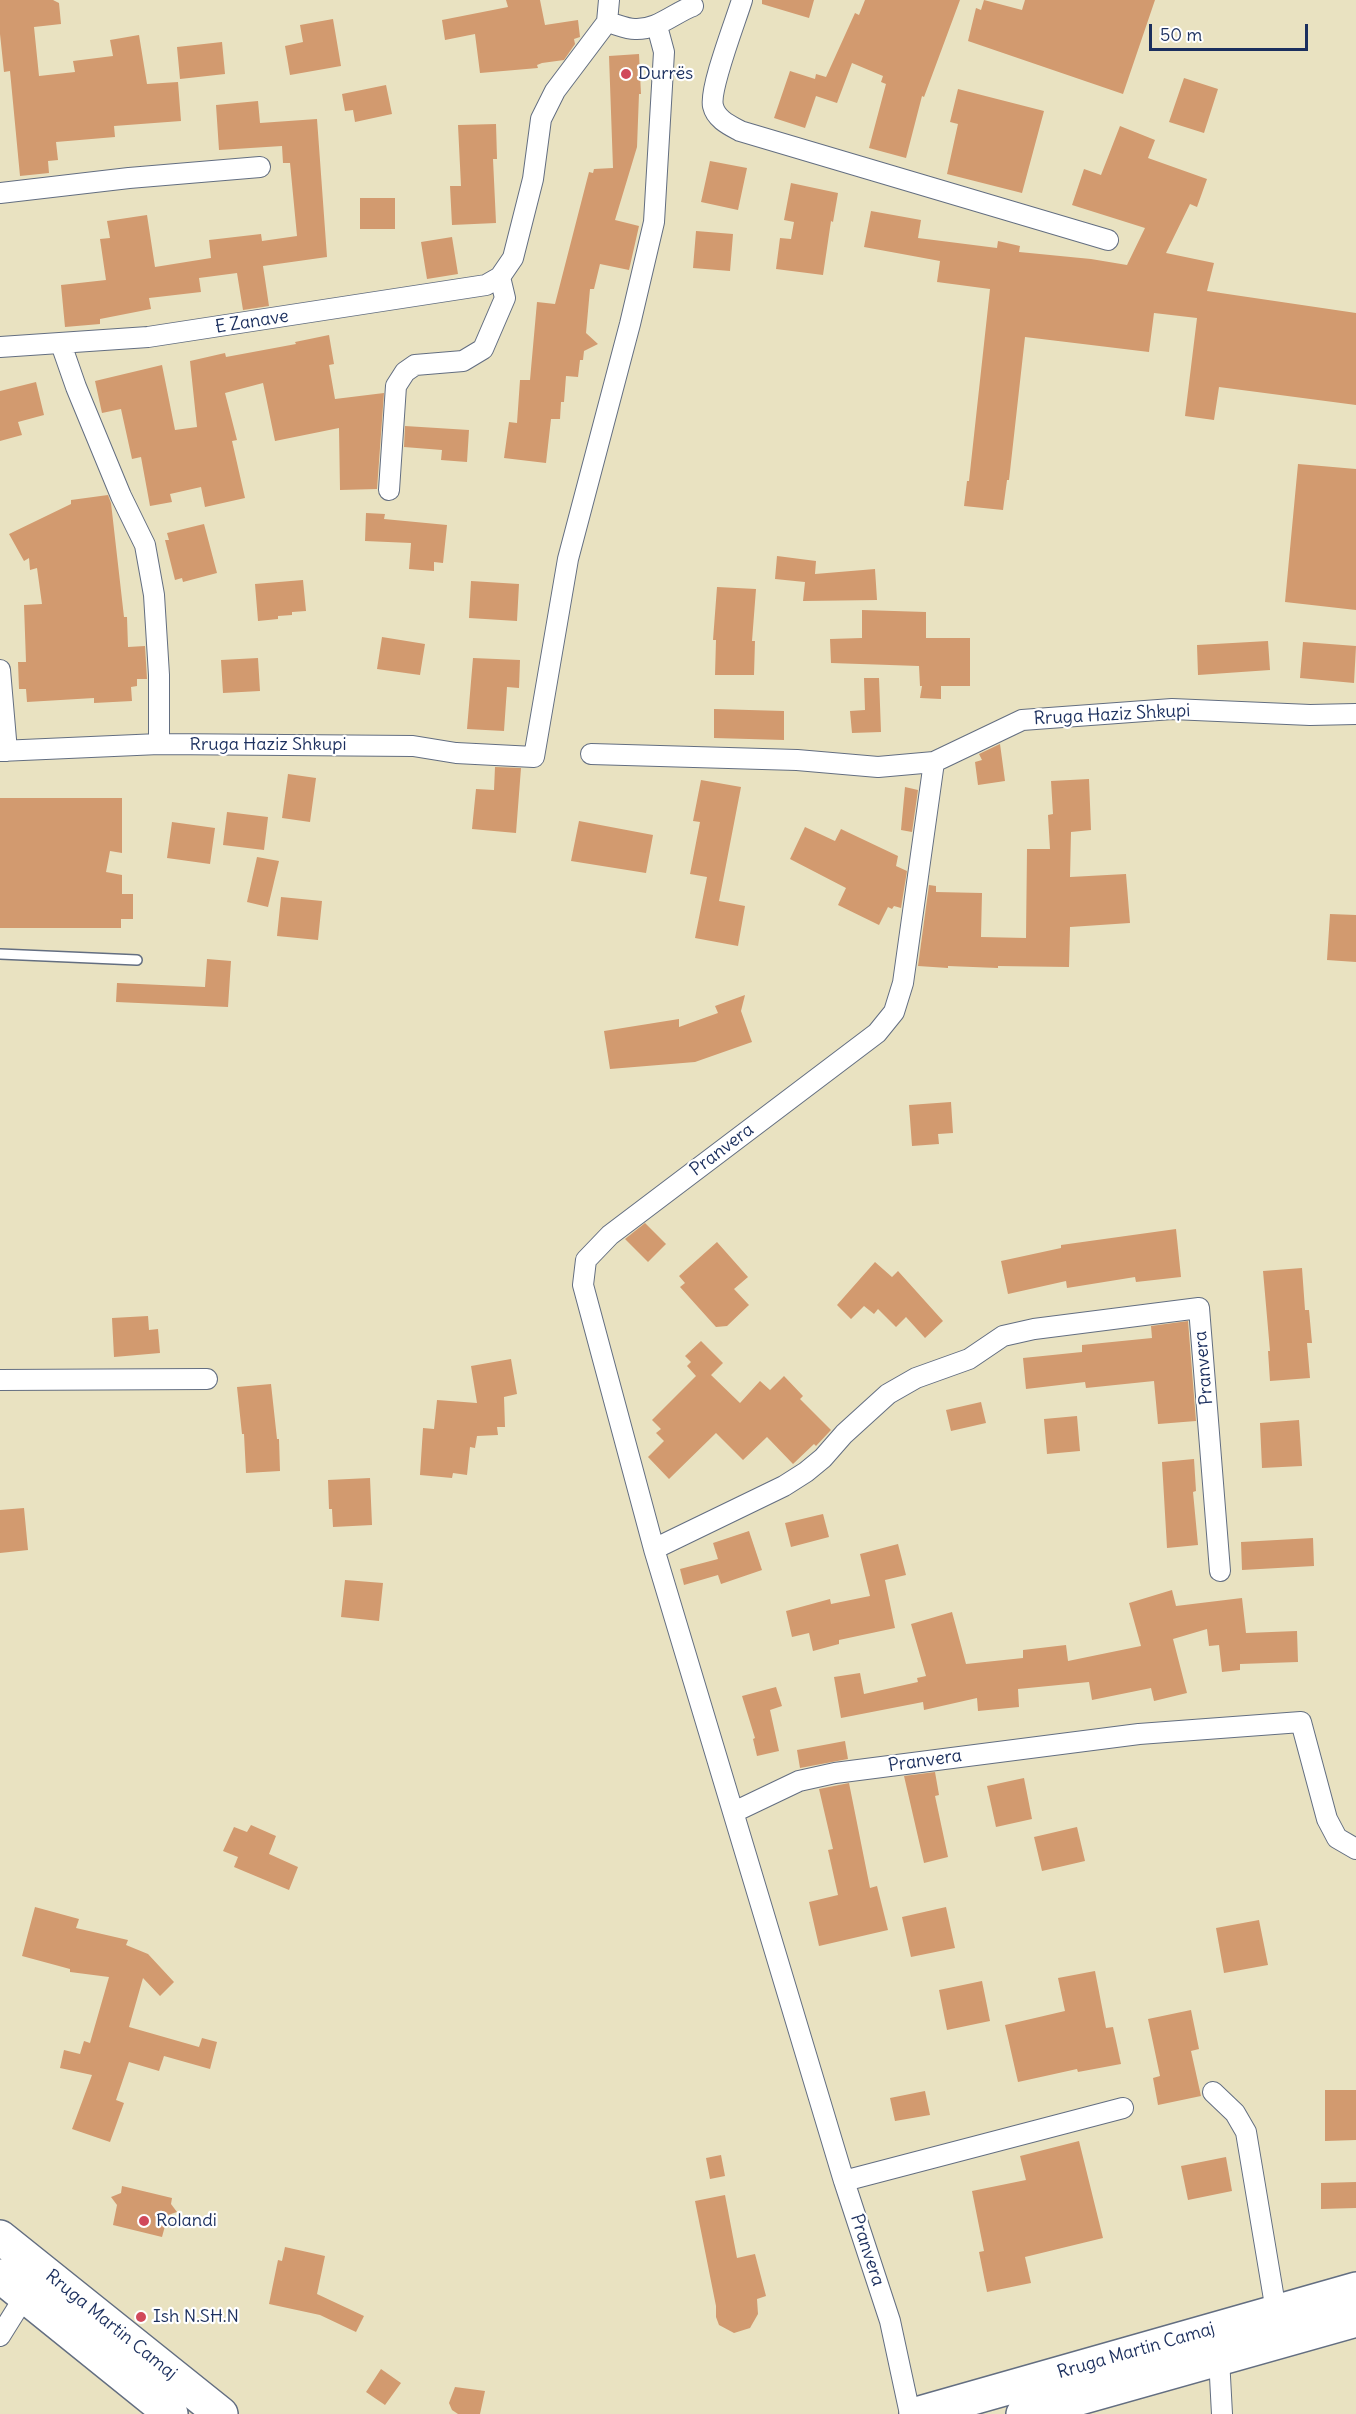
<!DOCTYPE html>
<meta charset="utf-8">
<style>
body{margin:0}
#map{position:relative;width:1356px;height:2414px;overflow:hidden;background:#e9e2c1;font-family:Delius,sans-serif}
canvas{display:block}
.scale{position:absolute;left:1149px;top:24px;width:159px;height:27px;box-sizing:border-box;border:3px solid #1b2f5e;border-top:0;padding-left:8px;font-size:18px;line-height:21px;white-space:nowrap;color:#1b2f5e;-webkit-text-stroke:4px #fff;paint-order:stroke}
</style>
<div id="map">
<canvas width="1356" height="2414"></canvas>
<div class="scale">50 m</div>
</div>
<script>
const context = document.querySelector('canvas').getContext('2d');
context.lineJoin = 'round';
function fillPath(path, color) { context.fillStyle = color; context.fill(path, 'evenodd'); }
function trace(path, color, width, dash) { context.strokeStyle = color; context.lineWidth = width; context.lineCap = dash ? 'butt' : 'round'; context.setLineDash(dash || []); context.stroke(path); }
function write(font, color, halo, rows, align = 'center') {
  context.font = font + ' Delius,sans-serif'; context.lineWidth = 4.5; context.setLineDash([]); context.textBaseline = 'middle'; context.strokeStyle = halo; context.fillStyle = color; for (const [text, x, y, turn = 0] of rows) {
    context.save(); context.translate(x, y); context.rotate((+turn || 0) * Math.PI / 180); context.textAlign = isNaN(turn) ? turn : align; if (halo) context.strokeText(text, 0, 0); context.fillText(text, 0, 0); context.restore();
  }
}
const building = new Path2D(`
 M0 0H53L59 3 61 24 34 27 39 76 75 72 73 61 113 56 110 40 139 35 147 84 178 82 181 121 114 126 115 137 56 142 58 160 48 161 49 173 20 176 10 71 4 72 0 34Z
 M506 0H540L545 25 578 20 580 37 574 39 575 44 564 60 542 63 537 65 538 68 480 73 475 34 445 40 442 20 508 7Z
 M762 0H814L809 18 762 4Z
 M865 0H960L924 97 922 96 906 158 869 148 886 84 881 82 883 76 852 63 837 103 816 96 805 128 774 118 790 71 815 79 816 74 826 77 855 13 859 15Z
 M984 0 1022 10 1025 0H1155L1123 94 968 41 976 8 981 10Z
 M333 19 341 66 290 75 285 46 303 42 300 25Z
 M222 42 225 74 180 79 177 47Z
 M639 54 641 94H639L637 147 615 220 639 226 629 270 600 264 594 289H590L586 333 598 344 584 351 583 360H580L578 377 566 376 564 402H561L560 419H551L546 463 504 458 509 422 517 423 520 380H530L537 302 555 304 589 172 593 173 594 169 613 168 609 56Z
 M1184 78 1218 89 1204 133 1169 122Z
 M386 85 392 114 355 122 353 110 345 111 342 94Z
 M958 89 1044 111 1022 193 947 174 958 124 950 122Z
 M258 101 260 123 317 119 327 257 263 266 269 306 243 310 237 273 199 278 201 292 149 298 151 309 100 319V324L65 327 61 285 106 280 100 239 110 238 107 221 147 215 155 267 211 258 209 240 261 234 262 241 297 236 290 163H283L282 146 219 150 216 105Z
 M496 124 497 159H493L496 223 452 225 450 186H461L458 125Z
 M1120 126 1155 140 1148 158 1207 179 1197 207 1190 204 1166 253 1214 263 1207 291 1356 313V405L1219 387 1214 420 1185 416 1197 318 1154 313 1149 352 1025 337 1009 480H1007L1003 510 964 506 967 481H969L990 289 937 282 940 261 864 247 871 211 921 220 918 238 997 248 998 241 1020 246 1019 252 1091 259 1127 265 1145 228 1072 205 1084 169 1101 175Z
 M710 161 747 168 738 210 701 202Z
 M791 183 838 193 833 222 831 221 823 275 776 269 780 238 791 239 794 222 784 220Z
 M360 198H395V229H360Z
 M696 231 733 234 730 271 693 268Z
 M452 237 458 274 427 279 421 242Z
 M329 335 334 364 329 365 335 399 384 393 377 489 340 490 339 428 275 441 263 383 225 393 237 440 232 441 245 498 205 507 201 487 170 494 172 502 150 506 141 457 132 459 121 409 102 413 95 381 162 365 175 430 197 427 190 361 225 353 226 357 296 344 295 342Z
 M36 382 44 415 18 422 22 435 0 441V391Z
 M405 426 469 430 467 462 441 460 442 450 404 447Z
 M1298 464 1356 469V610L1285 602Z
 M108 495 111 503 124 617H127L128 647 145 646 147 679H137V686L131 687 132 701 94 703V698L27 702 26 689H19L18 662H26L24 605 42 604 37 568 30 570 29 558 24 561 9 534 71 504V500Z
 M366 513 385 514 384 519 447 525 443 563 434 562V571L409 569 411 543 365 541Z
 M204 524 217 573 183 582 182 578 175 580 165 540H169L167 533Z
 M777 556 816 561 815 574 875 569 877 600 803 601 805 582 775 579Z
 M303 580 306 611 292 612V615L278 616V619L258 621 255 584Z
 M471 581 519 584 517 621 469 618Z
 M717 587 756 589 752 641H755L754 675H715L716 640H713Z
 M862 610 926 612V638H970V686H941V699L920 698 922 686H920L919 666 831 663 830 639 862 638Z
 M382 637 425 644 420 675 377 669Z
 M1268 641 1270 670 1198 675 1197 645Z
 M1303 642 1356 646 1354 683 1300 678Z
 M258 658 260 691 223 693 221 660Z
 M473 658 520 660 519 688 507 687 504 731 467 729Z
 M864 678H879L881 732 852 733 850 711 865 710Z
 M714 709 784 711V740L714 738Z
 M1000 744 1005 781 978 785 975 762 982 760 979 754Z
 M495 767 521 768 516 833 472 829 476 789 494 790Z
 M288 774 316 778 310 822 282 818Z
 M1089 779 1091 830 1071 832 1070 877 1126 874 1130 923 1070 927 1069 967 998 966V968L948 966V968L918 966 929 885 936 886V892L982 893 981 937 1026 938 1027 849H1050L1048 815 1053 814 1051 781Z
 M701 780 741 787 719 901 745 906 738 946 695 938 707 877 690 874 700 822 693 821Z
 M905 787 918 790 912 832 901 830Z
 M0 798H122V853L110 851 106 872 122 875V894H133V919H121V928H0Z
 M227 812 268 817 264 850 223 845Z
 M579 821 653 835 646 873 571 861Z
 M172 822 215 828 210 864 167 858Z
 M805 827 835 841 841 829 898 856 896 866 907 871 901 908 894 906 892 909 888 907 879 925 838 905 846 888 790 859Z
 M257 857 279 861 268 907 247 902Z
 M281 897 322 901 318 940 277 936Z
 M1330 914 1356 915V962L1327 960Z
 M207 959 231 961 228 1007 116 1002 117 983 205 987Z
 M745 995 741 1011 752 1042 695 1062 610 1069 604 1031 679 1019V1027L718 1013 715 1006Z
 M951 1102 953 1133 938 1134 939 1144 912 1146 909 1105Z
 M645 1223 666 1244 648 1262 625 1239Z
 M1176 1229 1181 1277 1136 1282 1135 1277 1067 1288 1066 1281 1008 1294 1001 1261 1061 1248V1245Z
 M717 1242 748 1277 734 1289 749 1305 727 1326 716 1327 680 1287 685 1283 679 1276Z
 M875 1262 892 1277 898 1271 943 1321 925 1338 906 1317 896 1327 878 1309 874 1314 864 1306 851 1319 837 1305Z
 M1302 1268 1305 1310H1309L1312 1343H1307L1310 1378 1270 1381 1268 1351H1270L1263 1271Z
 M148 1316 149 1330 158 1329 160 1353 114 1357 112 1318Z
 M1188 1321 1196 1421 1158 1424 1154 1381 1086 1388 1085 1382 1026 1389 1023 1358 1082 1352V1345L1152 1338 1151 1326Z
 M701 1341 723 1363 711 1375 740 1403 760 1381 770 1390 784 1376 803 1396 800 1399 831 1430 816 1446 814 1444 793 1464 767 1437 743 1460 716 1433 669 1479 648 1457 664 1441 656 1433 661 1429 652 1420 696 1376 687 1366 691 1362 685 1356Z
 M511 1359 517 1394 504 1397 505 1427H497L498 1435 477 1436 475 1448 470 1447 467 1475 453 1473 452 1478 420 1475 423 1428 434 1429 437 1400 477 1403 471 1366Z
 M271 1384 277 1439H279L280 1471 246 1473 244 1434H242L237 1387Z
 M981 1402 986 1423 951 1431 946 1410Z
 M1077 1416 1080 1451 1047 1454 1044 1419Z
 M1299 1420 1302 1466 1262 1468 1260 1423Z
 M1194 1459 1196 1491 1193 1492 1198 1545 1167 1548 1162 1462Z
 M370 1478 372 1525 333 1527 332 1509H329L328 1480Z
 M24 1508 28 1550 0 1553V1510Z
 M823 1514 829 1537 791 1547 785 1523Z
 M749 1531 762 1570 721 1584 718 1575 684 1585 680 1569 718 1559 713 1543Z
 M1313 1538 1314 1566 1242 1570 1241 1542Z
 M898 1544 906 1575 885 1580 895 1628 839 1640V1644L813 1651 809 1633 792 1637 786 1611 830 1599 831 1604 870 1596 860 1554Z
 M345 1580 383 1583 379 1621 341 1617Z
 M1172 1590 1176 1606 1242 1598 1246 1633 1297 1631 1298 1662 1240 1664V1670L1222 1672 1219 1645 1209 1646 1207 1629 1173 1639 1187 1693 1154 1701 1151 1688 1092 1700 1089 1682 1018 1689 1019 1707 978 1711 977 1698 924 1710 923 1702 841 1718 834 1677 860 1673 864 1694 918 1682 917 1678 926 1676 911 1624 952 1612 966 1664 1023 1658V1650L1066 1645 1068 1661 1141 1646 1129 1603Z
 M776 1687 782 1706 770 1710 779 1751 757 1756 753 1739 755 1738 742 1696Z
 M845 1741 848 1759 800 1768 797 1750Z
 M935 1772 939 1795 935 1796 948 1857 924 1863 904 1776Z
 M1024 1778 1032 1819 996 1827 987 1786Z
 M849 1783 870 1888 877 1886 888 1930 819 1946 809 1902 838 1895 828 1850 833 1849 819 1789Z
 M251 1825 276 1836 269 1854 298 1867 289 1890 234 1867 238 1857 223 1851 234 1827 247 1832Z
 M1077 1827 1085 1861 1042 1871 1034 1837Z
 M35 1907 79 1919 76 1928 128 1940 126 1945 148 1954 174 1982 160 1996 143 1978 129 2027 199 2047 202 2038 217 2042 210 2069 164 2056 159 2071 129 2062 116 2100 124 2103 110 2142 72 2129 92 2075 60 2068 64 2050 80 2054 84 2041 90 2043 109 1977 70 1972V1969L22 1956Z
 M946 1907 955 1948 911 1957 902 1917Z
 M1259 1920 1268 1965 1224 1973 1216 1928Z
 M1095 1971 1106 2028 1113 2027 1121 2064 1078 2072 1077 2069 1018 2082 1005 2025 1065 2011 1058 1978Z
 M982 1981 990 2021 947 2030 939 1990Z
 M1191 2010 1199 2049 1191 2051 1201 2096 1158 2105 1153 2078 1160 2076 1148 2019Z
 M1325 2090H1356V2140L1325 2141Z
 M925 2091 930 2115 895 2121 890 2098Z
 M1079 2141 1103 2238 1025 2257 1031 2283 987 2292 979 2252 984 2251 972 2191 1026 2180 1020 2156Z
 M721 2155 725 2176 710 2179 706 2158Z
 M1226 2157 1232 2191 1188 2200 1181 2166Z
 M1356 2182V2208L1321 2209V2183Z
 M122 2186 172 2198 171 2204 177 2212 168 2215 162 2237 113 2225 117 2205 111 2197 121 2193Z
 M725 2195 737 2258 755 2254 766 2296 757 2299 758 2314 750 2328 734 2333 719 2325 716 2317V2306L695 2201Z
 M285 2247 325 2256 317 2294 364 2316 356 2332 320 2315 269 2304 278 2260 282 2261Z
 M381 2369 401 2383 385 2405 366 2392Z
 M455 2387 485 2391 480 2414H458L452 2410 449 2403Z`);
const lane = new Path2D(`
 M0 954 137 960`);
const street = new Path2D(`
 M742 0C736 20 709 89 713 106 716 119 729 125 740 131L1108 240
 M607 22C616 24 626 29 635 29 657 30 674 13 693 6
 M0 193 129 178 260 167
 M61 344 76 387 121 496 145 545 154 595 159 675V744
 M0 347 148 337 486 285 500 277 513 258 533 179 541 119 555 91 607 22 609 0
 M389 490 396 386 405 372 415 365 463 361 483 349 505 298 500 277
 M0 670 7 751
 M0 751 159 744 413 746 456 753 534 757 568 559 630 324 654 222 664 52 657 26
 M591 754 797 760 878 767 934 762 1022 720 1172 709 1310 715 1356 714
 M0 1380 207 1379
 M654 1549 784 1486 806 1472 823 1458 844 1434 888 1394 916 1378 969 1359 1003 1336 1034 1329 1199 1308 1220 1571
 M734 1812 799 1781 835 1773 1139 1734 1301 1722 1327 1819 1337 1838 1356 1849
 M1213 2092 1235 2113 1246 2132 1276 2311
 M844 2181 1123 2108
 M0 2336 25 2296
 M1219 2358 1222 2414
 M910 2414 890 2321 844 2181 654 1549 583 1285 586 1260 610 1235 877 1033 894 1012 903 983 934 762`);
const highway = new Path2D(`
 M0 2237 221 2414
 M0 2276 171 2414
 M916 2414 1356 2289
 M1023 2414 1356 2320`);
const markers = [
 [626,74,6,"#d1495b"],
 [144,2221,6,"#d1495b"],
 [141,2317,6,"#d1495b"]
];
const poiNames = [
 ["Durrës",638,74],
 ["Rolandi",156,2221],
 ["Ish N.SH.N",153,2317]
];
const streetNames = [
 ["E Zanave",252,322,-9],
 ["Rruga Haziz Shkupi",1112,715,-3],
 ["Rruga Haziz Shkupi",268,745],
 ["Pranvera",722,1150,-37],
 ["Pranvera",1204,1368,-95],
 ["Pranvera",925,1761,-8],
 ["Pranvera",867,2250,72],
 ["Rruga Martin Camaj",111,2325,39],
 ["Rruga Martin Camaj",1136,2351,-16]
];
fillPath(building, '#d29a6f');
trace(lane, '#636e81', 12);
trace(street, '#636e81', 22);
trace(highway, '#636e81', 36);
trace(lane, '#fff', 9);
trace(street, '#fff', 20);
trace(highway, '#fff', 33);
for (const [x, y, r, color] of markers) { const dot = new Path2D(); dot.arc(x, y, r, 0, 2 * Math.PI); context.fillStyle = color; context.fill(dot); trace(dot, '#fff', 2); }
write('18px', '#1b2f5e', '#fff', poiNames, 'left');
write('18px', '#1b2f5e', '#fff', streetNames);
</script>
